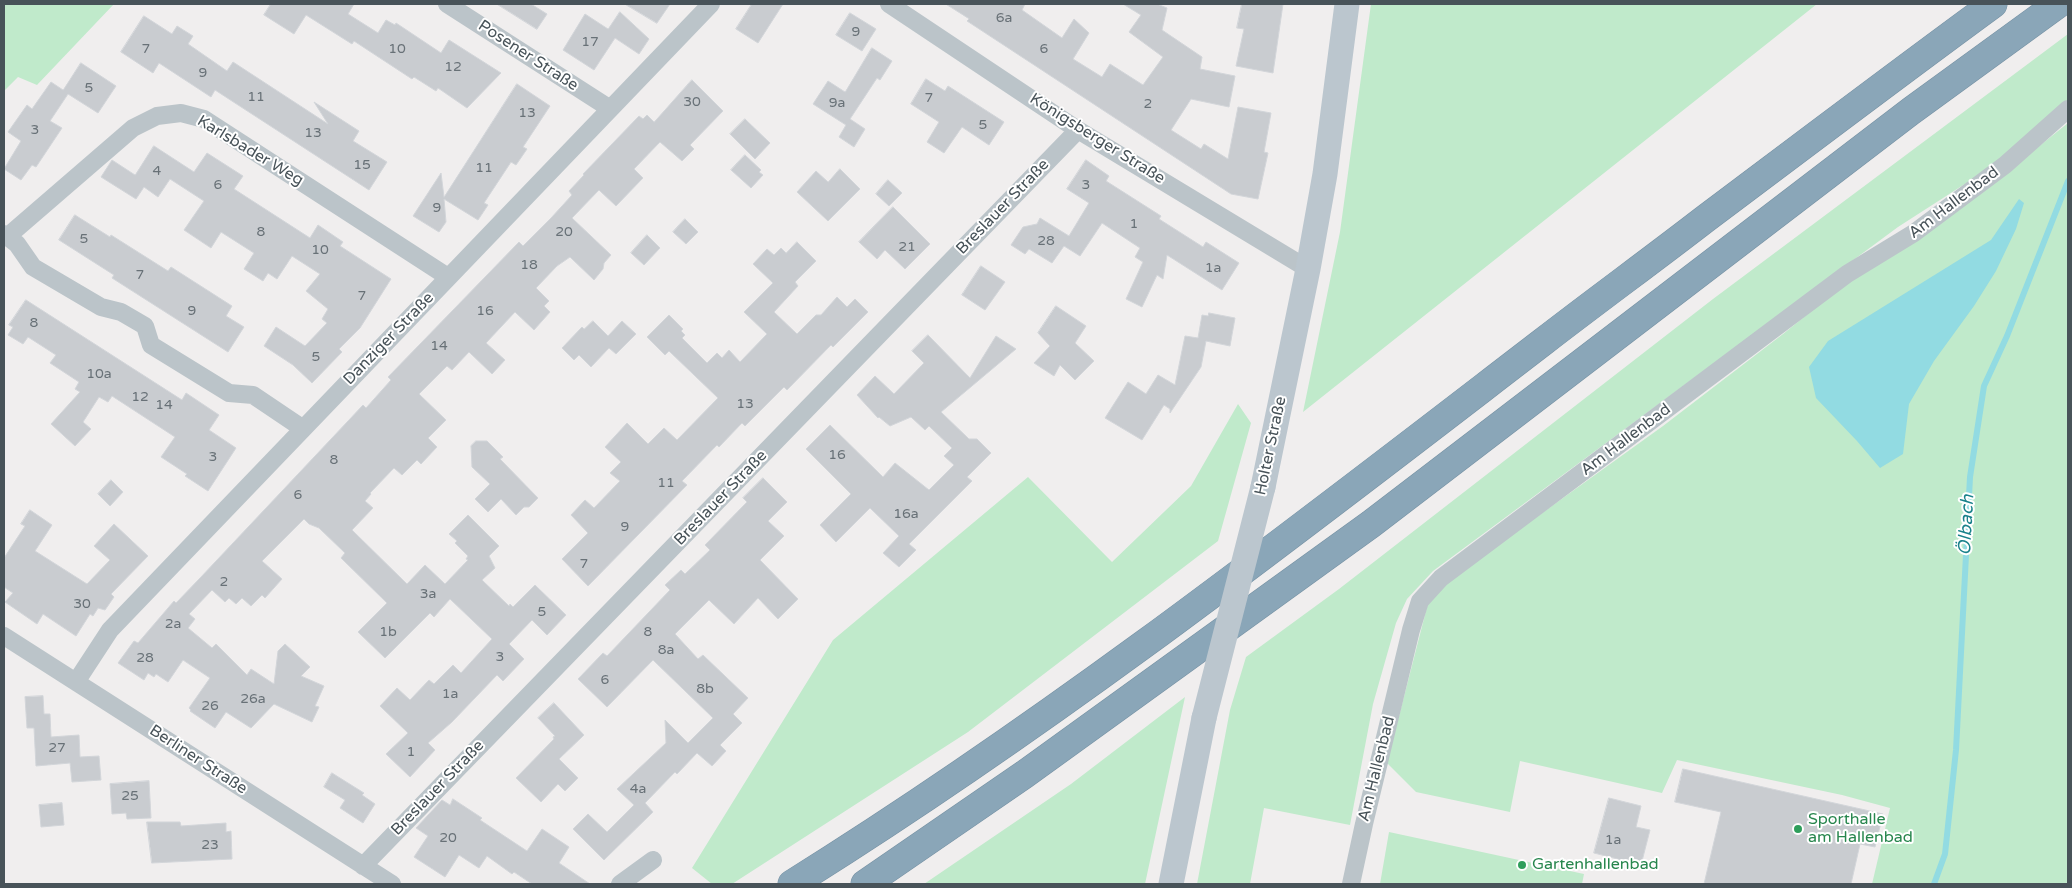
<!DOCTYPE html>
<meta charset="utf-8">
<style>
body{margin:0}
#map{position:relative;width:2072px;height:888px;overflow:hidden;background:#f0eeee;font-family:"Varela Round",sans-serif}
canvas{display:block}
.frame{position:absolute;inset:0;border:5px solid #485359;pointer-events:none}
</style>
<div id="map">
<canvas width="2072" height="888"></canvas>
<div class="frame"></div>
</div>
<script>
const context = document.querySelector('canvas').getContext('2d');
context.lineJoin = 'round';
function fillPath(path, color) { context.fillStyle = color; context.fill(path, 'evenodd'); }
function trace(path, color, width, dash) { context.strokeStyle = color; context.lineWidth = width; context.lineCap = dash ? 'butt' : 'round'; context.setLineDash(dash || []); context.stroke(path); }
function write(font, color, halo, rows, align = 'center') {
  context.font = font + ' "Varela Round",sans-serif'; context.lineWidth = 4; context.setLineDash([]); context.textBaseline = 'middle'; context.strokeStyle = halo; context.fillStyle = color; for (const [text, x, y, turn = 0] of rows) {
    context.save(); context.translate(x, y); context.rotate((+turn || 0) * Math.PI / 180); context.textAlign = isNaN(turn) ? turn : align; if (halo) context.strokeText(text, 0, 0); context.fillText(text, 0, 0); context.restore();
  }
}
const green = new Path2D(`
 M4 4H114L37 85 18 77 4 91Z
 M1371 4H1817L1303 412 1340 232Z
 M2068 34V101L1999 162 1898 227 1433 571 1407 599 1396 623 1373 704 1350 825 1264 808 1250 884H1197L1230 710 1246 657 1339 589 1713 299Z
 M2068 123V884H1872L1890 808 1842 795 1677 760 1662 793 1520 761 1510 812 1416 792 1387 763 1428 603 1449 580 1663 426 1783 334 1846 283 2008 171Z
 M1238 404 1251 423 1218 541 968 732 732 884H712L692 868 833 640 1028 477 1112 562 1191 486Z
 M1185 697 1145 884H924L1071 784Z
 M1389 832 1584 874 1582 884H1380Z`);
const water = new Path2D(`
 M2019 199 2024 203 2016 229 1996 271 1974 306 1934 361 1909 404 1903 454 1880 468 1857 441 1816 398 1809 367 1828 341 1991 240Z`);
const stream = new Path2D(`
 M1934 884 1945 854 1956 750 1970 477 1984 386 2007 336 2068 181`);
const building = new Path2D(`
 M271 4H354L348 14 378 33 386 20 395 25 396 23 441 53 449 40 501 73 467 108 438 88 436 91 414 77 412 79 354 41 352 44 306 15 294 34 264 15Z
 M497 4H531L547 14 537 29Z
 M625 4H670L657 23Z
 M752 4H783L758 43 736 29Z
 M946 4H1025L1022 10 1062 38 1074 19 1089 33 1073 59 1102 77 1110 64 1143 85 1163 57 1129 32 1141 15 1123 4H1157L1167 8 1162 30 1202 57 1200 69 1235 76 1229 107 1191 99 1171 130 1201 149 1204 144 1228 159 1238 107 1271 113 1264 152 1268 153 1258 199 1231 194 967 21 969 19Z
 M1242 4H1283L1273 73 1236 66 1244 29 1237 28Z
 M620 12 649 39 639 54 615 38 594 70 563 50 585 14 608 29Z
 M850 13 876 29 862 51 836 35Z
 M144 16 172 34 177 26 193 36 188 44 227 71 233 62 328 124 314 102 359 131 353 141 387 162 369 190 215 90 211 97 159 63 153 73 121 52Z
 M872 48 892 61 880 80 877 78 850 119 865 129 854 147 839 137 846 125 813 104 828 81 845 92Z
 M81 63 116 86 98 113 68 94 50 121 62 128 36 167 32 165 21 180 4 169 21 141 8 132 27 105 32 109 51 82 63 90Z
 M926 79 945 91 948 86 1004 122 989 145 962 127 944 153 927 142 939 122 911 104Z
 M692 80 723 111 690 145 694 149 682 161 660 142 634 169 643 178 616 206 599 190 572 218 611 255 604 263 603 269 594 280 570 257 557 266 536 288 549 301 544 306 550 312 534 330 515 312 486 343 505 360 492 374 469 352 452 370 447 366 419 394 446 420 428 438 437 447 421 464 417 460 402 475 394 468 370 493 371 494 365 501 373 508 352 530 407 584 425 565 445 584 468 560 466 559 468 556 455 543 457 541 449 534 468 515 499 546 489 556 495 568 482 580 509 606 510 604 513 607 535 585 566 615 547 635 532 620 509 644 524 659 503 681 497 675 452 722 428 743 435 750 410 777 386 754 408 733 380 706 397 688 410 700 429 680 434 684 453 665 461 673 492 639 450 599 434 617 430 613 385 658 358 632 387 603 341 558 345 553 319 528 309 524 304 519 262 561 282 579 265 598 262 595 251 606 242 598 236 604 229 598 225 602 212 590 189 614 195 619 188 628 212 648 216 644 247 675 251 669 274 684 278 651 285 644 310 667 301 676 324 686 315 706 319 707 312 722 274 704 251 728 226 712 215 728 190 711 191 710 189 708 210 678 183 660 168 682 156 674 154 677 148 673 144 680 118 663 134 641 138 643 174 601 176 603 200 578 348 421 363 405 366 408 391 380 388 377 519 242 523 246 551 218 572 195 569 191 584 175 583 174 639 116 643 119 647 115 654 122Z
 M517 84 550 106 523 147 527 149 516 165 511 162 484 203 488 205 478 220 444 199 446 222 439 232 413 216 441 173 444 197Z
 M745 119 770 143 755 159 730 134Z
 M154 146 194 172 207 153 243 176 234 189 310 238 318 225 343 242 340 246 391 279 360 328 339 349 342 352 312 383 293 365 264 346 276 327 305 346 327 323 322 319 328 309 306 291 320 274 292 256 277 279 268 273 263 281 244 269 254 253 221 232 211 248 184 230 204 201 170 179 158 197 144 187 136 199 101 177 112 160 135 175Z
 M745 155 761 170 759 172 763 175 751 188 731 170Z
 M1086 160 1109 176 1106 181 1161 216 1159 219 1203 247 1206 242 1239 263 1222 290 1167 255 1163 279 1157 275 1142 307 1126 299 1143 262 1135 257 1140 248 1102 223 1080 256 1064 246 1052 263 1029 249 1025 254 1011 245 1023 227 1037 224 1040 218 1069 236 1089 203 1067 189Z
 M840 169 860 189 828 221 797 192 816 171 828 182Z
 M888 180 902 193 889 206 876 194Z
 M893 207 930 244 905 269 885 250 877 259 859 242Z
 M75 215 110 237 111 235 168 271 171 267 232 306 226 316 244 327 228 352 112 278 114 275 59 240Z
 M685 219 698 232 686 244 673 232Z
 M647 235 660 248 644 265 631 253Z
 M797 242 816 261 795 282 798 286 774 312 797 334 816 315H821L837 297 847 307 855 299 868 312 833 347 831 345 787 390 784 387 745 426 742 423 719 447 717 445 682 481 687 485 588 586 562 559 588 533 571 515 585 500 594 508 620 481 610 473 621 462 605 447 627 423 648 444 664 428 677 440 718 398 669 351 665 355 647 337 669 315 683 329 681 331 685 335 682 338 707 363 717 353 722 358 729 350 740 362 767 334 744 312 773 283 753 264 767 249 774 255 781 248 786 253Z
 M981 266 1005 282 985 310 962 295Z
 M26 300 182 400 186 393 219 415 209 430 236 448 208 491 185 476 187 474 161 457 175 437 112 396 108 402 99 397 83 422 91 429 75 446 51 424 80 392 75 389 79 382 50 363 56 355 28 337 23 344 8 335 13 327 9 325Z
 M1056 306 1086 326 1075 343 1094 361 1075 380 1060 365 1054 376 1034 363 1050 346 1038 333Z
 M1209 313 1235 318 1230 346 1206 341 1201 367 1170 413V409L1164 405 1142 440 1105 418 1128 382 1146 394 1158 375 1175 385 1185 336 1198 338 1202 315 1208 316Z
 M593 321 608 336 622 321 636 334 616 354 609 348 591 367 579 355 574 360 562 348 582 327 584 329Z
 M928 335 970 378 996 336 1016 349 941 412 969 439H977L991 453 967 477 972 481 909 544 916 550 899 567 883 553 899 536 870 508 836 542 820 525 851 494 806 449 830 425 883 477 895 463 929 490 954 465 944 456 952 448 929 426 925 430 911 417 890 426 879 417 878 418 857 395 875 376 894 394 924 363 912 351Z
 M476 441H487L503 457 500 459 538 498 529 507H524L516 515 501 499 488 512 475 499 490 484 472 467 471 446Z
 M763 478 787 502 768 521 784 536 760 560 798 599 778 619 758 598 734 624 709 600 675 634 698 659 703 655 748 698 733 714 742 723 720 745 726 751 712 766 697 753 677 774 675 772 645 803 653 812 604 860 573 829 588 814 607 832 634 805 617 789 666 743 665 720 688 743 713 718 653 660 607 707 578 679 603 653 607 656 670 590 665 585 681 570 685 574 710 550 705 545 747 502 743 498Z
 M111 480 123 492 110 506 98 494Z
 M30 510 52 525 35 551 87 584 110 560 94 546 114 524 148 556 111 594 114 597 105 610 98 608 93 616 90 614 76 636 43 614 37 624 5 602 13 593 4 587V558L25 526 21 524Z
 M43 696 44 714H50L51 737 79 735 80 757 99 756 101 780 72 782 70 763 36 766 34 728H27L25 697Z
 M554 703 584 735 559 759 578 778 565 791 558 784 541 802 516 778 554 739 553 737 555 736 538 718Z
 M1683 769 1883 814 1875 847 1860 844 1851 884H1704L1721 812 1675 802Z
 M332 773 364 793 362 795 375 804 363 823 340 808 345 800 324 787Z
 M149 781 151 818 127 819 126 813 112 814 110 784Z
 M1609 798 1641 806 1636 827 1650 830 1641 865 1594 853Z
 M453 799 482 818 480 820 527 851 542 829 569 847 559 863 590 884H532L514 872 512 874 487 856 479 868 459 855 445 877 414 857 428 836 416 828 442 800 450 805Z
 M62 803 64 825 41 827 39 805Z
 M147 822H180L181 826 226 823V832L231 831 232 859 152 863Z`);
const street = new Path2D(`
 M447 4 609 108
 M889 4 1078 130 1308 269
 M4 234 17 244 33 267 101 307 121 312 145 326 151 345 229 393 253 395 302 428
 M8 236 133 128 157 116 181 113 204 119 448 277
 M4 636 392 884
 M76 682 110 630 711 4
 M363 866 1078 130
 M620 884 653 860
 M1351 884 1364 824 1411 630 1420 601 1441 578 1847 274 1914 233 2005 165 2068 109`);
const secondary = new Path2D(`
 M1263 487 1308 269 1325 174 1347 4
 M1171 884 1204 718`);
const highway = new Path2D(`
 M792 884C1055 720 1299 529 1544 341 1597 300 1652 260 1705 219 1801 147 1896 75 1993 4
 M865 884 1025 774 1371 524 1911 111 2058 4`);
const secondaryBridge = new Path2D(`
 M1204 718 1263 487`);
const markers = [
 [1798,829,5,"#2e9e5b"],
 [1522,865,5,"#2e9e5b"]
];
const numberNames = [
 ["6a",1004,18],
 ["9",856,32],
 ["17",590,42],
 ["7",146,49],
 ["10",397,49],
 ["6",1044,49],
 ["12",453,67],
 ["9",203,73],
 ["5",89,88],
 ["11",256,97],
 ["7",929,98],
 ["30",692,102],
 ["9a",837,103],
 ["2",1148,104],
 ["13",527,113],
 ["5",983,125],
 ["3",35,130],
 ["13",313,133],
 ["15",362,165],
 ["11",484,168],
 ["4",157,171],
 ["6",218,185],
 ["3",1086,185],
 ["9",437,208],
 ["1",1134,224],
 ["8",261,232],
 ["20",564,232],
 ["5",84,239],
 ["28",1046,241],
 ["21",907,247],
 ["10",320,250],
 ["18",529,265],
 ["1a",1213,268],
 ["7",140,275],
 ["7",362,296],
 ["9",192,311],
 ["16",485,311],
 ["8",34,323],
 ["14",439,346],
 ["5",316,357],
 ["10a",99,374],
 ["12",140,397],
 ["13",745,404],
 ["14",164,405],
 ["16",837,455],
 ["3",213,457],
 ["8",334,460],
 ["11",666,483],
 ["6",298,495],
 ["16a",906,514],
 ["9",625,527],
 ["7",584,564],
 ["2",224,582],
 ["3a",428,594],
 ["30",82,604],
 ["5",542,612],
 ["2a",173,624],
 ["1b",388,632],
 ["8",648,632],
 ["8a",666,650],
 ["3",500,657],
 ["28",145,658],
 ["6",605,680],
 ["8b",705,689],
 ["1a",450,694],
 ["26a",253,699],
 ["26",210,706],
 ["27",57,748],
 ["1",411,752],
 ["4a",638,789],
 ["25",130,796],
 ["20",448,838],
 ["1a",1613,840],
 ["23",210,845]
];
const streetNames = [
 ["Posener Straße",528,56,33],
 ["Königsberger Straße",1097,139,32],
 ["Karlsbader Weg",250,151,31],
 ["Am Hallenbad",1954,203,-37],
 ["Breslauer Straße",1003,207,-46],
 ["Danziger Straße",389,339,-46],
 ["Am Hallenbad",1626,440,-37],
 ["Holter Straße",1271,446,-78],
 ["Breslauer Straße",721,498,-46],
 ["Berliner Straße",198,760,33],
 ["Am Hallenbad",1377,769,-76],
 ["Breslauer Straße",438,788,-46]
];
const leisureNames = [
 ["Sporthalle",1808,820],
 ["am Hallenbad",1808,838],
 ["Gartenhallenbad",1532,865]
];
const waterNames = [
 ["Ölbach",1967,525,-87]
];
fillPath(green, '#c0eacb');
fillPath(water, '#92dbe2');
trace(stream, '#92dbe2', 6);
fillPath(building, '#c9ccd0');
trace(building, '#d2d5d9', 1);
trace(highway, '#7691a3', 29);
trace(street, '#bbc4c9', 18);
trace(secondary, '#bbc6ce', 25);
trace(highway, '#8aa6b8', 28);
trace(secondaryBridge, '#bbc6ce', 25);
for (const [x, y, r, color] of markers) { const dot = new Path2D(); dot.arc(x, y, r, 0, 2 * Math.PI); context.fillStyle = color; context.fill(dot); trace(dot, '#fff', 2); }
write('14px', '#687177', null, numberNames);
write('16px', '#485359', '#fff', streetNames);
write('16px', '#27864d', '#fff', leisureNames, 'left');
write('italic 18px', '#1a828b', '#fff', waterNames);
</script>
